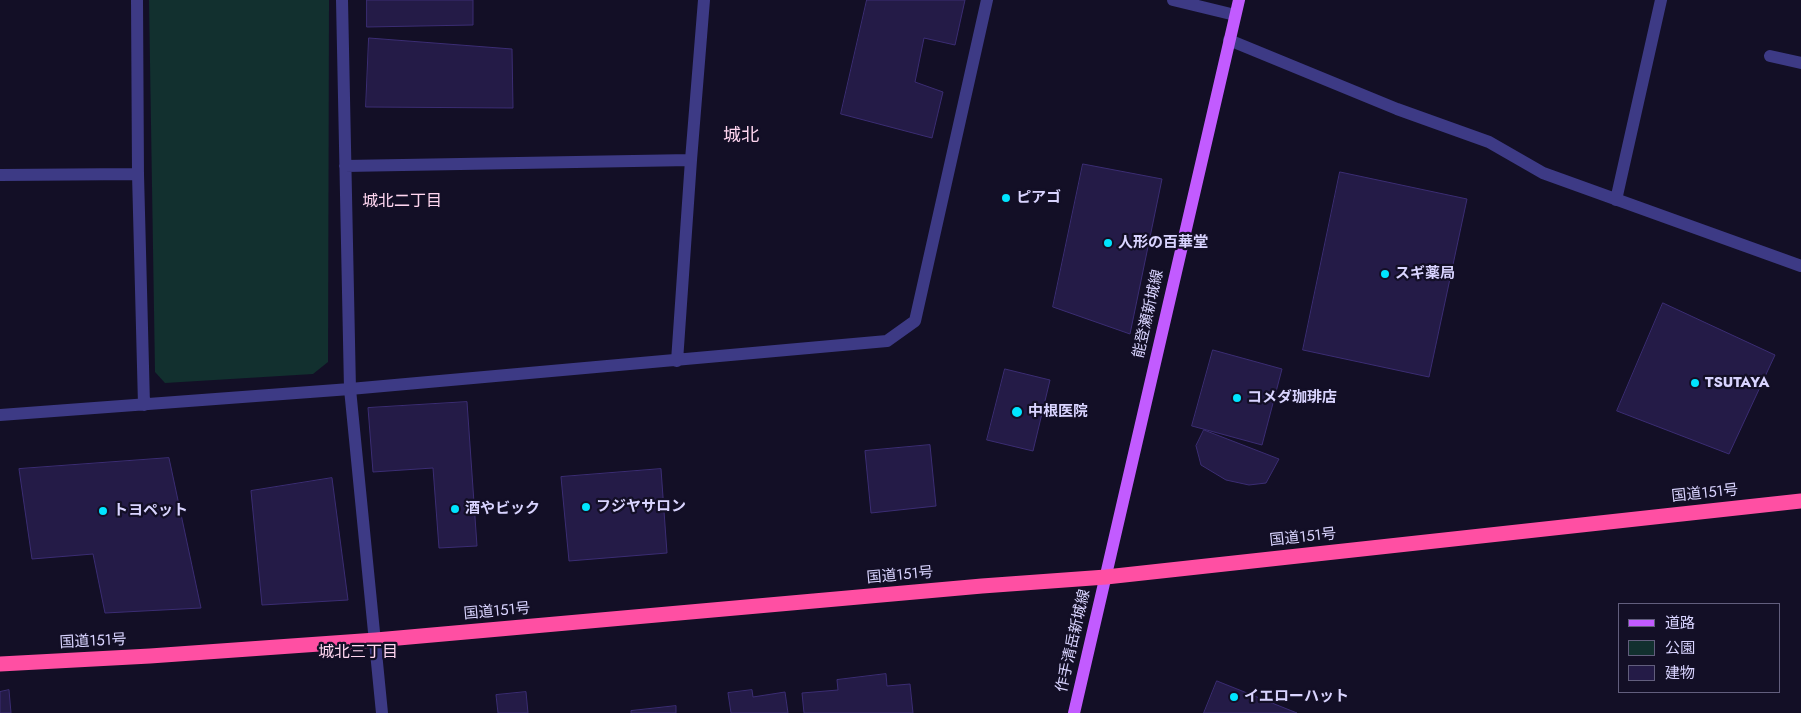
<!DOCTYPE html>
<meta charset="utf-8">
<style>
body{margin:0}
#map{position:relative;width:1801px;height:713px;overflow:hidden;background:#130f26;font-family:Jost,"Noto Sans JP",sans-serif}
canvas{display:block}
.legend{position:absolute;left:1618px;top:603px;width:162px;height:90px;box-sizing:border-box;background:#130f26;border:1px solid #625e7d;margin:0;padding:6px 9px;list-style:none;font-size:15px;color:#d9d4ff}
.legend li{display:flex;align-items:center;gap:10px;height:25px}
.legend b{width:25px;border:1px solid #625e7d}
</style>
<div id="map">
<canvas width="1801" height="713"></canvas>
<ul class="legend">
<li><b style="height:6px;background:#c25bff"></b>道路</li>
<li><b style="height:14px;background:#12302f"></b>公園</li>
<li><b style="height:14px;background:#241b47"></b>建物</li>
</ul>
</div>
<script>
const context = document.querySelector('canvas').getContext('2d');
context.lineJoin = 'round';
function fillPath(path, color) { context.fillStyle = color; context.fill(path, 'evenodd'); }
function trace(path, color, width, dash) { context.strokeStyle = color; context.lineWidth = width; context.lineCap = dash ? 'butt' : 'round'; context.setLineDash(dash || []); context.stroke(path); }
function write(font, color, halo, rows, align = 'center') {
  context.font = font + ' Jost,"Noto Sans JP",sans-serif'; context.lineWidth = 4.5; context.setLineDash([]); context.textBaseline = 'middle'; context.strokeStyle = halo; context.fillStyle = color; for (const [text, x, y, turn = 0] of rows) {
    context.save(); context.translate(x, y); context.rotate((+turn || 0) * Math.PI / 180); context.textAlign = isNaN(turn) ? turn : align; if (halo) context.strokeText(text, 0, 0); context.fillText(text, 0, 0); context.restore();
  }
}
const green = new Path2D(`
 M149 0H329L328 362 313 374 165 383 155 372Z`);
const building = new Path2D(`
 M367 0H473V25L367 27Z
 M867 0H965L955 45 924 38 915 82 943 92 932 138 841 114Z
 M369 38 512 49 513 108 366 107Z
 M1083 164 1162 179 1130 334 1053 307Z
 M1340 172 1467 199 1429 377 1303 350Z
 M1663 303 1775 355 1729 454 1617 411Z
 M1213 350 1282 369 1262 445 1192 426Z
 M1005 369 1050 380 1033 451 987 440Z
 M467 402 477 546 439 548 433 468 373 472 368 408Z
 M1204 430 1279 459 1266 483 1249 485 1226 480 1201 465 1196 446Z
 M930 445 936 506 871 513 865 451Z
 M169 458 201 608 105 613 93 554 32 559 19 469Z
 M661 469 667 553 569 561 561 477Z
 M332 478 348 600 262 605 251 491Z
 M886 674 887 686 910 684 913 713H804L802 693 838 690 837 680Z
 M1217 681 1297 713H1204Z
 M9 690 11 713H0V692Z
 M752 690 753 697 785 692 788 713H731L728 693Z
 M526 692 528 713H498L496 695Z
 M676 706V713H631V711Z`);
const minor = new Path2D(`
 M137 0 138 174 144 405
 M342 0 350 389 382 713
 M1173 0 1235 15
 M1229 40 1397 109 1489 142 1543 173 1801 266
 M1770 56 1801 63
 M345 166 691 160
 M0 175 138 174
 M1616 200 1661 0
 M677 361 691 160 704 0
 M0 415 350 389 887 341 915 321 987 0`);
const major = new Path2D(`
 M1074 713 1239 0`);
const highway = new Path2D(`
 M0 664 150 656 376 640 982 586 1106 577 1801 501`);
const markers = [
 [1006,198,5,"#00e5ff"],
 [1108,243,5,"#00e5ff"],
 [1385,274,5,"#00e5ff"],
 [1695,383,5,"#00e5ff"],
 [1237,398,5,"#00e5ff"],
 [1017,412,6,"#00e5ff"],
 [586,507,5,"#00e5ff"],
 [455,509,5,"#00e5ff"],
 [103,511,5,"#00e5ff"],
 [1234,697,5,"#00e5ff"]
];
const poiNames = [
 ["ピアゴ",1016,198],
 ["人形の百華堂",1118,243],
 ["スギ薬局",1395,274],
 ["TSUTAYA",1705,383],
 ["コメダ珈琲店",1247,398],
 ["中根医院",1028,412],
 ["フジヤサロン",596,507],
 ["酒やビック",465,509],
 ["トヨペット",113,511],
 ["イエローハット",1244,697]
];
const streetNames = [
 ["能登瀬新城線",1149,314,-77],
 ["国道151号",1705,494,-6],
 ["国道151号",1303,538,-6],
 ["国道151号",900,576,-5],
 ["国道151号",497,612,-5],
 ["作手清岳新城線",1074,641,-77],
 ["国道151号",93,642,-3]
];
const neighbourhoodNames = [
 ["城北二丁目",402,202],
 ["城北三丁目",358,653]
];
const quarterNames = [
 ["城北",741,137]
];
fillPath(green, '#12302f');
fillPath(building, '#241b47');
trace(building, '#3b2d73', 1);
trace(minor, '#3d3a85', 12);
trace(major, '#c25bff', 12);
trace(highway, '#ff4fa3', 15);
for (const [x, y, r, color] of markers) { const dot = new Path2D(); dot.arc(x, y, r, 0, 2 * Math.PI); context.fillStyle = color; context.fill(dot); trace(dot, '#130f26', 2); }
write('bold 15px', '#d9d4ff', '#130f26', poiNames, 'left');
write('15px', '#d9d4ff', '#130f26', streetNames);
write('16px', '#ffd6f0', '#130f26', neighbourhoodNames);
write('18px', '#ffd6f0', '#130f26', quarterNames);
</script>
